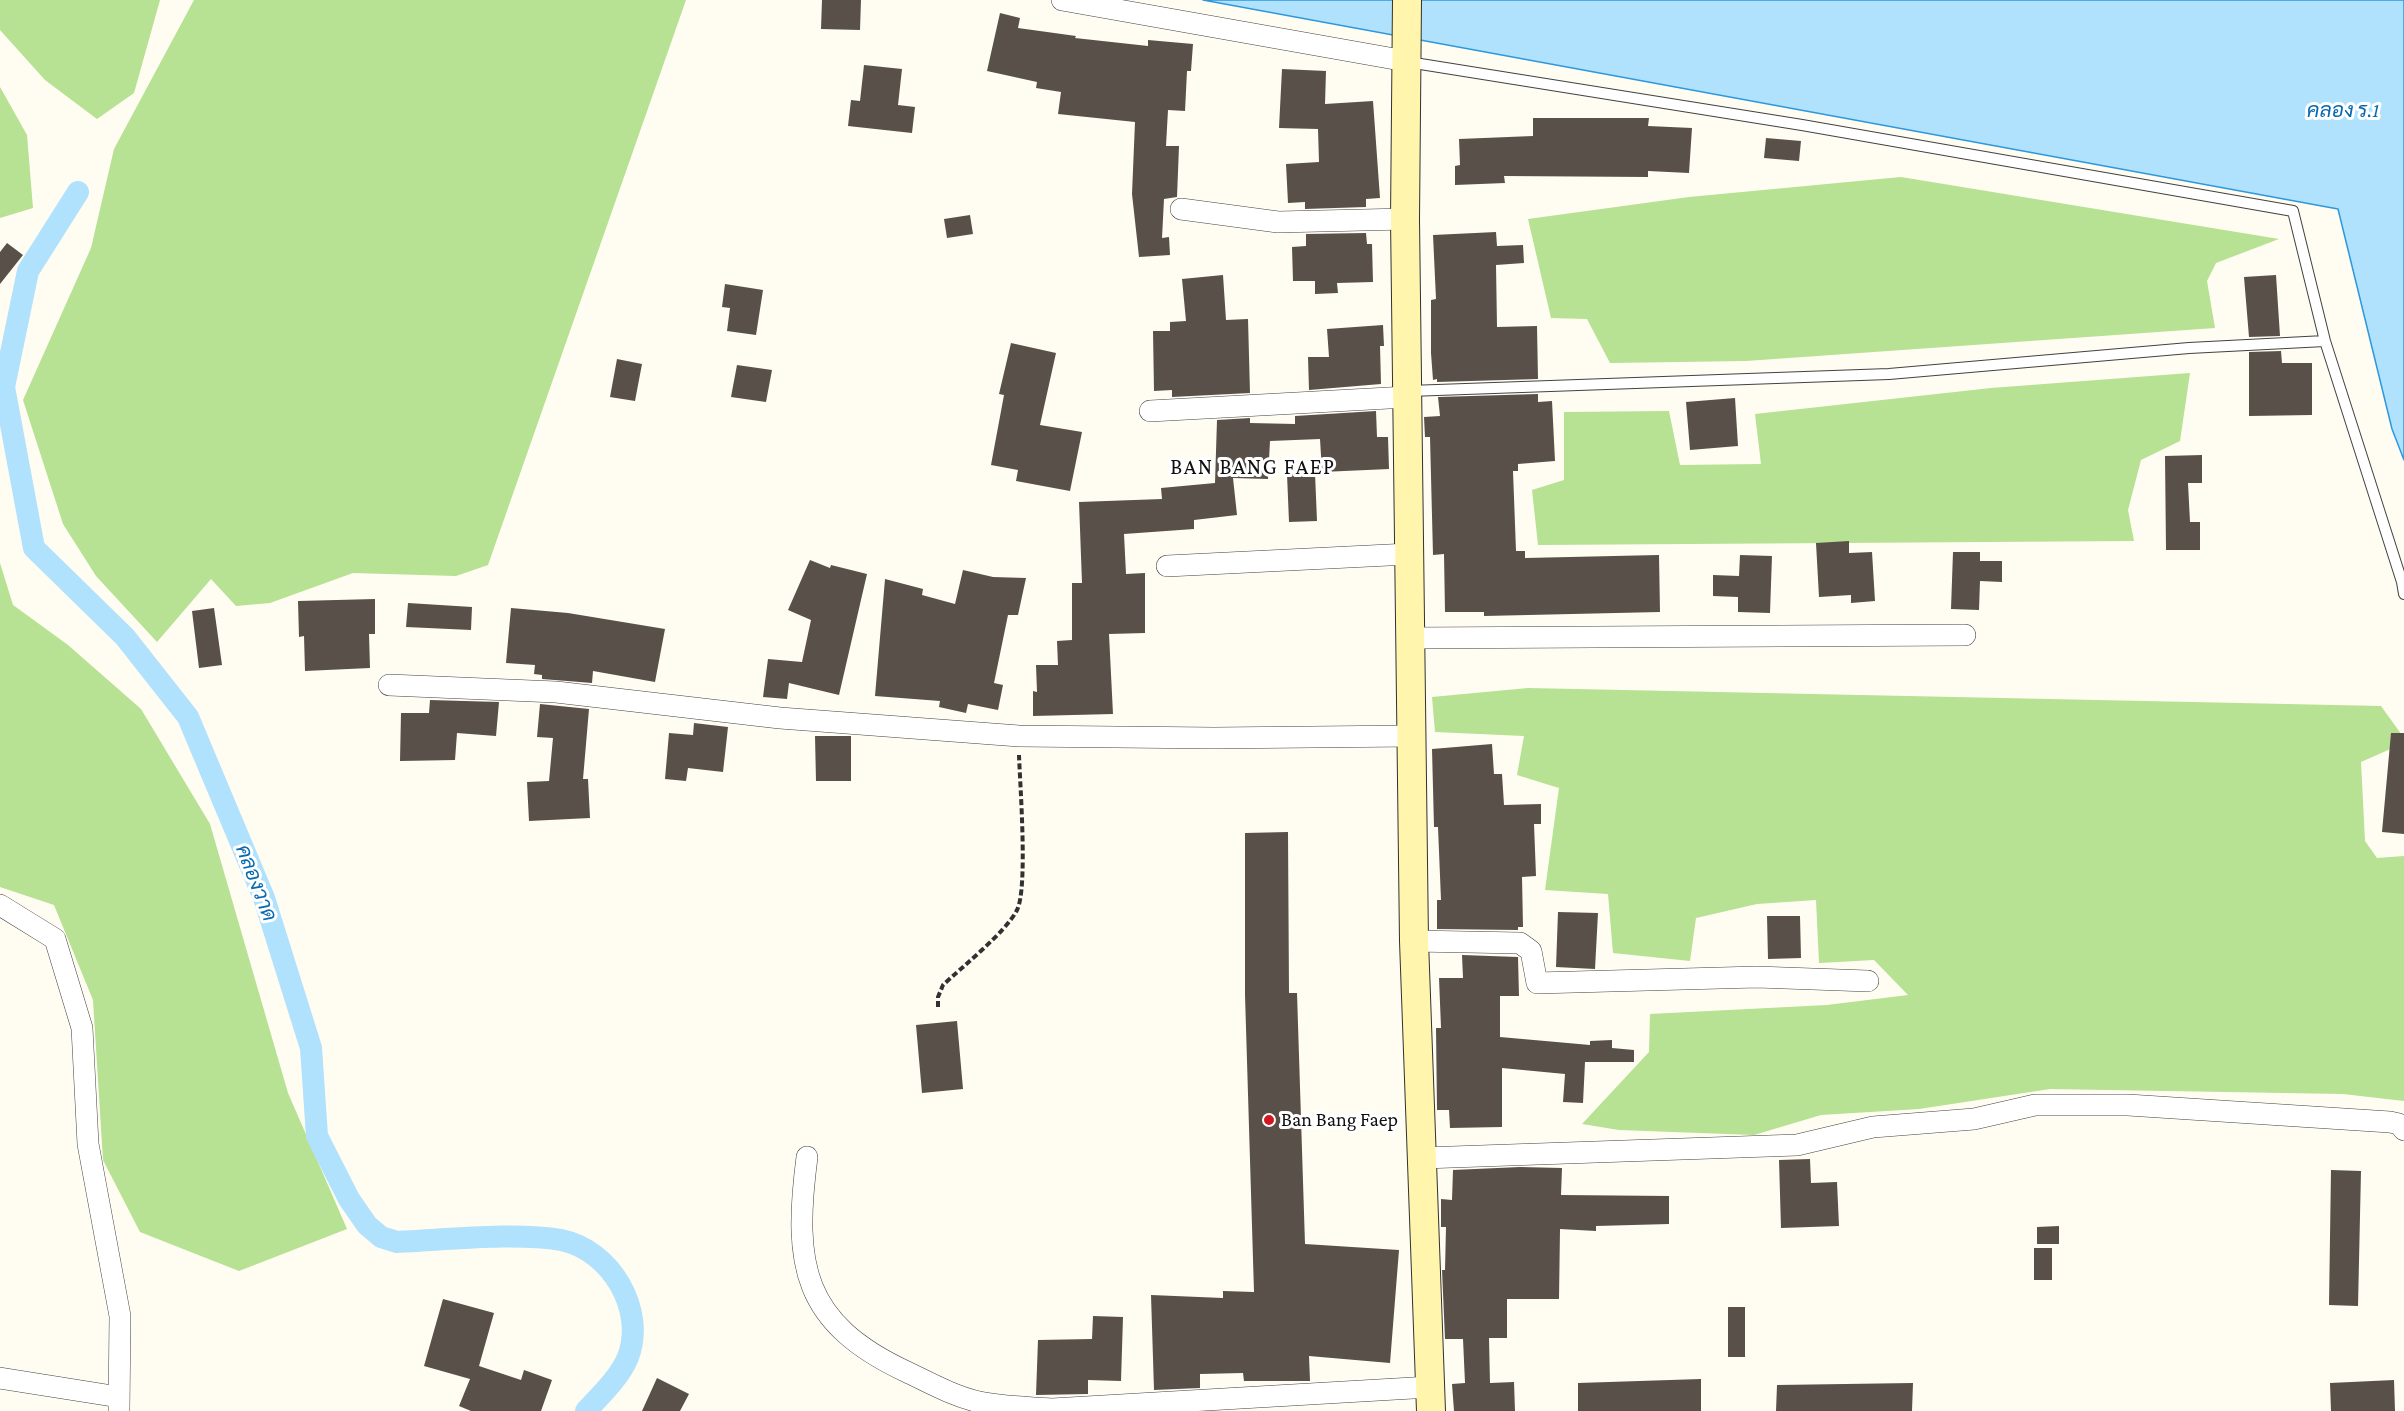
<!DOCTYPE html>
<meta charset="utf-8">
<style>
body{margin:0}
canvas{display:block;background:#fffcf1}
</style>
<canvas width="2404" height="1411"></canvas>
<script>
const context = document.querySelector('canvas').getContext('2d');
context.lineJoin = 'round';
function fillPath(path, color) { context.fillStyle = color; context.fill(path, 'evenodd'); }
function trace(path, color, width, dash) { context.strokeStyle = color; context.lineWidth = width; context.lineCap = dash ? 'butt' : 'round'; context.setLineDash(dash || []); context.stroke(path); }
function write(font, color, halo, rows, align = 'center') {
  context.font = font + ' "Crimson Pro",Sarabun,serif'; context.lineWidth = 6; context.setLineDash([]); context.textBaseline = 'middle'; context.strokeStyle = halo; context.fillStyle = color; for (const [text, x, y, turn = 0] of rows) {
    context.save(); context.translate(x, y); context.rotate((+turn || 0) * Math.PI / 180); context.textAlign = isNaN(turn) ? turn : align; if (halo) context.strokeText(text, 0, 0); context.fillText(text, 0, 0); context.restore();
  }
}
const forest = new Path2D(`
 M0 0H160L134 93 97 119 45 80 0 30Z
 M194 0H686L488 565 456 576 353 573 270 603 236 606 211 579 157 642 96 576 63 524 23 400 91 248 114 149Z
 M0 87 27 135 33 208 0 218Z
 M1901 177 2279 239 2216 263 2207 281 2215 328 1746 361 1610 363 1587 319 1551 318 1528 219 1689 197Z
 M2190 373 2180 441 2141 460 2128 510 2134 541 1538 545 1532 490 1564 480V412L1669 411 1680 465 1761 464 1755 414 1991 388Z
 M0 563 13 605 68 645 141 709 210 824 288 1093 347 1229 239 1271 140 1232 103 1160 93 1000 54 905 0 887Z
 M1528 688 2381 706 2404 738V743L2361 762 2365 841 2377 858 2404 856V1101L2343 1094 2050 1089 1919 1109 1821 1115 1754 1135 1619 1130 1582 1124 1649 1052 1650 1014 1827 1005 1908 995 1874 960 1819 963 1816 900 1757 904 1696 918 1690 961 1613 953 1608 894 1545 890 1559 788 1517 775 1524 736 1435 732 1432 697Z`);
const water = new Path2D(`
 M1203 0H2404V460L2392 429 2338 209Z`);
const canal = new Path2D(`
 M78 192 28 271 4 387 34 548 125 637 188 717 264 898 311 1048 317 1136 349 1199 367 1225 381 1237 397 1242C445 1240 515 1232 561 1240 611 1250 646 1310 628 1357 620 1377 601 1395 586 1411`);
const building = new Path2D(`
 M822 0H861L860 30 821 29Z
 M1000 13 1020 18 1018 28 1076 36 1075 38 1148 46V40L1193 44 1191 71H1187L1185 111 1168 110 1166 146H1179L1177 197 1164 199 1162 238 1169 237 1170 255 1139 257 1132 194 1135 122 1058 114 1061 92 1036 88 1037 82 987 71Z
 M864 65 902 69 898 105 915 107 912 133 848 126 851 100 860 101Z
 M1282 69 1326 71 1325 104 1373 101 1380 198 1366 199V207L1305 209V202L1288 203 1286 164 1319 162 1318 129 1279 128Z
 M1533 118H1649L1648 126 1692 128 1689 173 1648 171V177L1504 176 1505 183 1455 185V166L1460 165 1459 139 1533 136Z
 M1766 138 1801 141 1799 161 1764 158Z
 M970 215 973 234 947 238 944 219Z
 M1496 232 1497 246 1523 245 1524 263 1496 265 1497 327 1537 326 1538 379 1437 382V379L1433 380 1431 353V300L1436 299 1433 235Z
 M1366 233 1367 244H1372L1373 282 1337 283 1338 293 1315 294V281H1293L1292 247 1306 246V234Z
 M7 243 23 255 0 284V252Z
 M1223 275 1226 320 1248 319 1250 393 1172 397V390L1154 391 1153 331H1170V322L1186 321 1182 279Z
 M2276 275 2280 336 2249 337 2244 277Z
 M725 284 763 290 756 335 727 331 730 308 722 307Z
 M1383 325 1384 346H1380L1381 384 1309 390 1308 357H1329L1327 329Z
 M1011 343 1056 353 1040 425 1082 432 1070 491 1016 481 1018 470 991 465 1004 395 999 394Z
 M2281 351 2282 363H2312V415L2249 416V352Z
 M617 359 642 364 635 401 610 397Z
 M737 365 772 370 766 402 731 397Z
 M1538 394V402L1552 401 1555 461 1518 464V471H1513L1516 551H1525V558L1659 555 1660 612 1484 616V612H1445L1444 554 1433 555 1430 437H1425L1424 417 1440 416 1438 397Z
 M1735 398 1738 446 1690 450 1686 402Z
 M1376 411 1377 437H1388L1389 469 1322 472 1320 439 1270 441 1268 479 1233 478 1237 515 1194 520V529L1124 534 1126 574 1145 573V633L1109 634 1113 714 1033 716V691L1037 692 1036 665H1058L1057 641 1072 640V583H1082L1079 502 1162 499 1161 488 1215 483 1217 420 1250 418V423L1295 424V416Z
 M2202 455V483H2188L2190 522H2200V550H2166L2165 456Z
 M1315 473 1317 521 1289 522 1287 474Z
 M1849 541V553L1872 552 1875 601 1851 603V595L1819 597 1816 543Z
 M1953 552H1980V561H2002V582L1980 581 1979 610 1951 609Z
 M1740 555 1772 556 1770 613 1738 612V597L1713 596V575L1739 576Z
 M810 560 830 568 831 565 867 574 839 695 789 683 787 699 763 697 768 659 802 662 811 620 788 610Z
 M963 570 993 577 1026 578 1018 615H1008L994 683 1003 685 998 710 968 704 966 713 939 707 940 701 875 696 885 579 923 589 922 595 955 604Z
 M375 599V634H369L370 668 305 671 304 636 299 637 298 601Z
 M408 603 472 607 471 630 406 627Z
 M214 608 222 665 199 668 192 611Z
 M511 608 568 613 665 629 655 682 593 671 592 683 542 679V675L534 674 535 665 506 663Z
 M430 700 499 702 496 736 457 733 455 760 400 761 401 713H429Z
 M540 704 589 709 583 779H588L590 818 529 821 527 782 549 781 553 738 537 737Z
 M694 723 728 727 723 772 688 768 686 781 665 779 669 733 693 735Z
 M2391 733H2404V834L2382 832Z
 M815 736H851V781H816Z
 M1492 744 1494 774H1502L1504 805 1541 804V824H1534L1536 876 1522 877 1523 927H1518V930L1437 929V900H1441L1438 827H1434L1432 749Z
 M1288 832 1289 993H1297L1305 1244 1399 1250 1390 1363 1309 1356 1310 1381H1244L1243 1373 1200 1374V1388L1154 1390 1151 1295 1223 1298V1291L1254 1292 1245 995V833Z
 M1558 912 1598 913 1595 969 1556 967Z
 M1767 916H1800L1801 958 1768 959Z
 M1462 955 1518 957 1519 996H1500V1037L1590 1045V1041L1612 1040V1048L1634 1050V1062H1585L1583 1103 1563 1102 1565 1074 1502 1068V1127L1450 1128 1449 1110H1437L1436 1028H1441L1439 978H1463Z
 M957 1021 963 1089 922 1093 916 1025Z
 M1810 1159 1811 1183 1837 1182 1839 1226 1781 1228 1779 1160Z
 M1520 1167 1562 1168 1561 1195 1669 1196V1224L1596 1226V1231L1560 1229 1559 1299H1507V1338H1489L1490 1383 1514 1382 1515 1411H1454L1452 1384 1465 1383 1463 1339H1445L1442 1270H1445L1446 1227H1441V1199L1452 1200 1453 1170Z
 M2331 1170 2361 1171 2358 1306 2329 1305Z
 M2059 1226V1244H2037V1227Z
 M2034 1248H2052V1280H2034Z
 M443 1299 494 1313 479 1366 521 1380 524 1370 552 1380 541 1411H471L459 1406 470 1379 424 1366Z
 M1728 1307H1745V1357H1728Z
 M1093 1316 1123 1317 1121 1381 1088 1380V1394L1036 1395 1038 1340 1092 1339Z
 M657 1378 689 1394 680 1411H642Z
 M1701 1379V1411H1578V1383Z
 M2394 1380 2395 1411H2331L2330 1383Z
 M1913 1383 1912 1411H1776L1777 1385Z`);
const path = new Path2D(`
 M938 1007V997L943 985C962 967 1006 932 1017 910 1028 889 1020 785 1019 755`);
const lane = new Path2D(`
 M1408 62 1802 125 2293 211 2325 341 2402 582H2404
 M1409 391 1889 374 2189 348 2325 341
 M2402 582 2404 594`);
const street = new Path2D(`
 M1062 0 1406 61
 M1181 209 1278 222 1405 219
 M1150 411 1407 397
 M1167 566 1409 554
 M1409 638 1965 635
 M389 685 556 692 780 718 1019 736 1214 738 1410 736
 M0 905 55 939 82 1028 88 1144 120 1316 119 1411
 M1414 941 1520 943 1531 951 1537 983 1757 977 1868 981
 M807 1157C793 1265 802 1323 907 1372 930 1383 953 1396 979 1402 1002 1407 1027 1407 1052 1409L1430 1387
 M1423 1158 1797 1145 1873 1127 1974 1119 2035 1105H2128L2390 1122 2399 1124 2404 1130
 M0 1378 119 1397`);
const secondary = new Path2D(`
 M1407 0 1405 219 1414 941 1431 1411`);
const markers = [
 [1269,1120,6,"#d01721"]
];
const poiNames = [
 ["Ban Bang Faep",1281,1120]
];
const waterNames = [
 ["คลอง ร.1",2343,111],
 ["คลองวาด",256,883,69]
];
const quarterNames = [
 ["BAN BANG FAEP",1253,467]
];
fillPath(forest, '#b7e193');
fillPath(water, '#b0e1fd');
trace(water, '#2e98dc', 1.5);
trace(canal, '#b0e1fd', 22);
fillPath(building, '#59504a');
trace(lane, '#424242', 12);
trace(street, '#424242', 22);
trace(secondary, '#313131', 30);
trace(path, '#313131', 4, [6, 3]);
trace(lane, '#fff', 10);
trace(street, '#fff', 21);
trace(secondary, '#fff5ac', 28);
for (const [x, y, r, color] of markers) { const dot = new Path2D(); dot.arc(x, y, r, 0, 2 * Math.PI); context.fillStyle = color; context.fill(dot); trace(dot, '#fff', 2); }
write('20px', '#0f0f0f', '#fff', poiNames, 'left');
write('italic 21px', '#0969b0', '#fff', waterNames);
context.letterSpacing = '1.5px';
write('22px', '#0f0f0f', '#fff', quarterNames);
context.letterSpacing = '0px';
</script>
